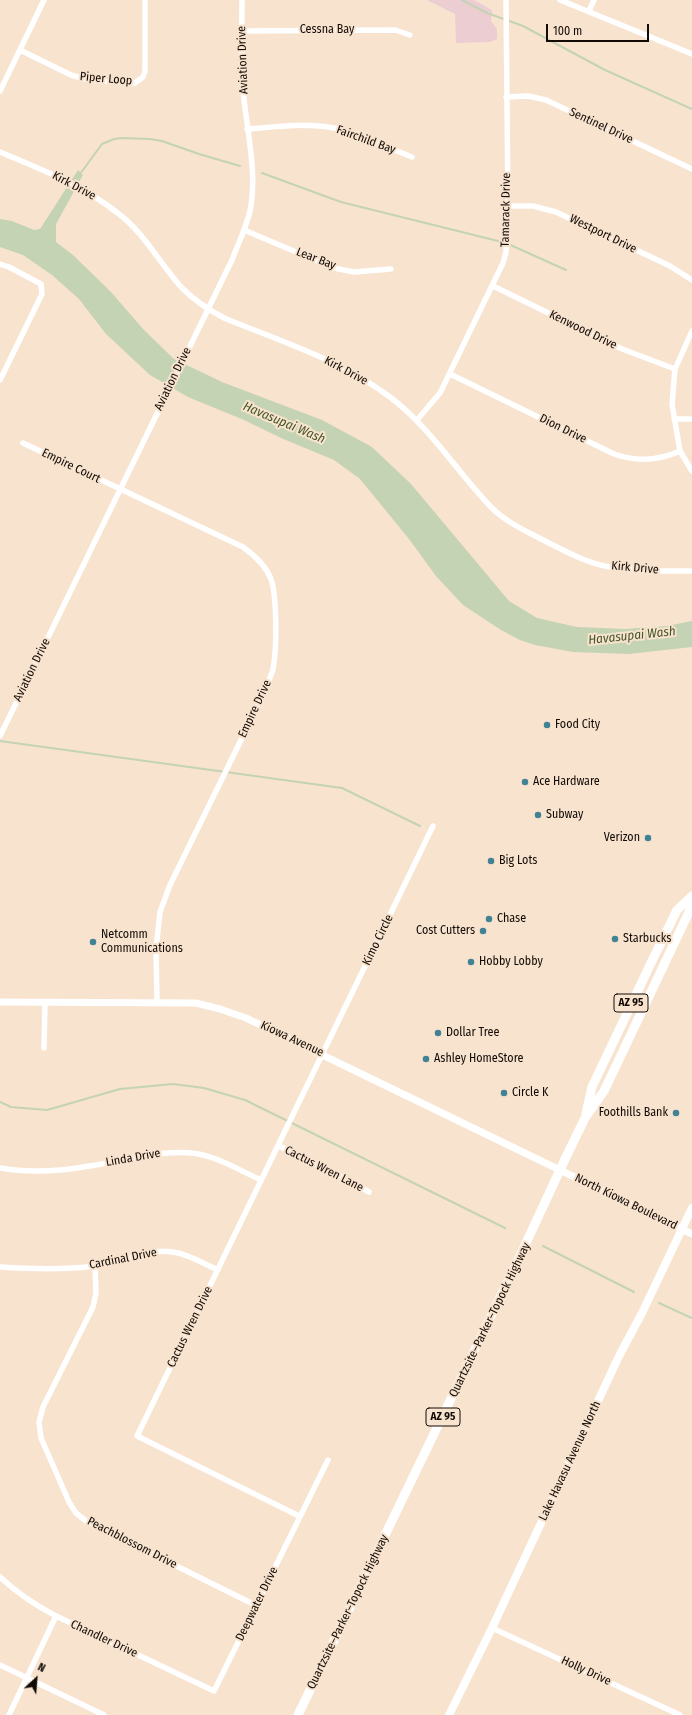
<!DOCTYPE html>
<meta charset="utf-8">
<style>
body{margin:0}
#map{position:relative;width:692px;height:1715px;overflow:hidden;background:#f8e3cf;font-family:"Fira Sans Condensed",sans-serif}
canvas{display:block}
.north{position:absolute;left:16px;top:1659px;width:40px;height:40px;-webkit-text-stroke:3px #f8e3cf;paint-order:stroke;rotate:26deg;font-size:11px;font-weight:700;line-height:16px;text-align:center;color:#120b05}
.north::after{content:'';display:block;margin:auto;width:14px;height:18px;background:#120b05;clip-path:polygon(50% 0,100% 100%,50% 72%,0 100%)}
.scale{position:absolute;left:546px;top:24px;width:103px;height:18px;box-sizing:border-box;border:2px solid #120b05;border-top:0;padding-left:5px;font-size:12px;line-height:14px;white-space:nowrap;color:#120b05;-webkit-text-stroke:3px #f8e3cf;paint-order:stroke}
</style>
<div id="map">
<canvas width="692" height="1715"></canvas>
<div class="north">N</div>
<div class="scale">100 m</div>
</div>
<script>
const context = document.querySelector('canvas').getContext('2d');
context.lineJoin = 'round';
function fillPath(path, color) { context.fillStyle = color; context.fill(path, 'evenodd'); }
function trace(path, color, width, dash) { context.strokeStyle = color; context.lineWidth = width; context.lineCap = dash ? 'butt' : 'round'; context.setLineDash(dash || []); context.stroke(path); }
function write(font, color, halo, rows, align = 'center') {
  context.font = font + ' "Fira Sans Condensed",sans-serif'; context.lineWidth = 4; context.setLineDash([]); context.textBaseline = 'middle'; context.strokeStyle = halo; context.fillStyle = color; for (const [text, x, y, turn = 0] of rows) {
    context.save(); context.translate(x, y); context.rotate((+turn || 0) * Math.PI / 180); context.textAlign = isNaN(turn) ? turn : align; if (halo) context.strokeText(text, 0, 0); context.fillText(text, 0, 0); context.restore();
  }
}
const green = new Path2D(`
 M427 0H474L492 10 491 21 497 29V39L490 42 456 43 455 14Z`);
const water = new Path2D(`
 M78 170 83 175 56 224V242L73 255 111 292 144 330 174 359 222 382 322 420 372 447 411 484 509 601 537 618 577 627 625 629 667 626 692 621V647L629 654 573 652 535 645 520 640 501 630 463 605 436 576 409 539 360 479 334 460 281 438 244 420 188 397 150 375 106 334 79 299 52 275 23 255 0 247V219L12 221 34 230 40 229Z`);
const stream = new Path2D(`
 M462 0 487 13 523 26 605 70 692 109
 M262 173 341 202 506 243 566 270
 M80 174 102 144 114 139 121 138 150 139 162 141 199 154 240 166
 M0 741 342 788 420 826
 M0 1102 11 1107 47 1110 120 1089 173 1084 204 1088 245 1100 505 1228
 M543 1246 634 1292
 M659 1303 692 1318`);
const minor = new Path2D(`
 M560 0 692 54
 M589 11 594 0
 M242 31 395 30 410 35
 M20 50 71 75 89 80 135 83 143 77 145 71V0
 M0 91 44 0
 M506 97 528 96 546 100 692 169
 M247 129C274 127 301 123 328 127 356 131 385 147 412 157
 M0 152C42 170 83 185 119 214 145 234 160 264 182 288 194 300 209 310 224 318 280 341 341 360 390 397 431 428 457 472 492 508 506 522 524 530 541 539 565 551 589 565 616 568 641 572 667 571 692 571
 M508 206H533L556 212 670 266 692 280
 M244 230 334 268 354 272 391 269
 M0 264 9 267 41 284 42 294 0 380
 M493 286 622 349 675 369
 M692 331 675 369 672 404 680 451 692 471
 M450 374 614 454C637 462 658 461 680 451
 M674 419H692
 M417 420 440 393 503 263 506 252 508 206 506 0
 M23 443 243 547C254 555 266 566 271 579 277 597 277 650 273 669 271 676 268 682 266 689L170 885 160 912 156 949 157 1002
 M0 736 232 260C238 244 246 228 250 211 258 173 246 127 243 89 241 59 242 29 242 0
 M44 1048 45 1002
 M279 1146 327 1169 369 1192
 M0 1168C44 1176 86 1167 130 1159 150 1155 170 1151 191 1153 215 1155 239 1170 261 1180
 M95 1266 96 1293 93 1307 43 1407 39 1422 41 1438 69 1502 76 1513 86 1521 257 1606
 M0 1267C31 1269 64 1270 95 1266 120 1263 147 1248 173 1252 189 1254 204 1264 218 1270
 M299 1516 137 1436 433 826
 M0 1577C17 1593 35 1605 56 1616L214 1691 328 1460
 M492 1628 680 1715
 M0 1665 104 1715
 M9 1715 56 1616`);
const tertiary = new Path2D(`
 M0 1002 196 1003 220 1009 246 1018 692 1234`);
const secondary = new Path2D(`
 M449 1715 492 1628 619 1356 642 1313 692 1208`);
const trunk = new Path2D(`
 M586 1113 592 1087 651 963 677 910 692 896
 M298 1715 520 1256 566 1157 585 1118 604 1091 689 912 692 897`);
const markers = [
 [547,725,4,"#418295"],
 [525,782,4,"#418295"],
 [538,815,4,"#418295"],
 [648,838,4,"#418295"],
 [491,861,4,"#418295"],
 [489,919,4,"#418295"],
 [483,931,4,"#418295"],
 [615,939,4,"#418295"],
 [93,942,4,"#418295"],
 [471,962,4,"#418295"],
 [438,1033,4,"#418295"],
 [426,1059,4,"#418295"],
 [504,1093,4,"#418295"],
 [676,1113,4,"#418295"]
];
const shields = [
 [631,1003,34],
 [443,1417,34]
];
const shieldNames = [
 ["AZ 95",631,1003],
 ["AZ 95",443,1417]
];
const streetNames = [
 ["Cessna Bay",327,30],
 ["Aviation Drive",243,60,-92],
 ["Piper Loop",106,79,5],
 ["Sentinel Drive",601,126,25],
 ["Fairchild Bay",366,140,20],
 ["Kirk Drive",74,186,28],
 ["Tamarack Drive",506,210,-89],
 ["Westport Drive",603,234,26],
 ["Lear Bay",316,259,21],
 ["Kenwood Drive",583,330,26],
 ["Kirk Drive",346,371,28],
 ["Aviation Drive",173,379,-64],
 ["Dion Drive",563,429,26],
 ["Empire Court",71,466,26],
 ["Kirk Drive",635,568,5],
 ["Aviation Drive",32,670,-64],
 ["Empire Drive",255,709,-65],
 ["Kimo Circle",378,940,-64],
 ["Kiowa Avenue",292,1039,25],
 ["Linda Drive",133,1158,-10],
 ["Cactus Wren Lane",324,1169,27],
 ["North Kiowa Boulevard",626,1202,26],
 ["Cardinal Drive",123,1259,-11],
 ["Quartzsite–Parker–Topock Highway",490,1320,-64],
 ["Cactus Wren Drive",190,1327,-64],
 ["Lake Havasu Avenue North",570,1461,-65],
 ["Peachblossom Drive",132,1543,27],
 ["Deepwater Drive",257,1604,-64],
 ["Quartzsite–Parker–Topock Highway",348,1612,-64],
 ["Chandler Drive",104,1639,25],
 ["Holly Drive",586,1671,25]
];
const poiNames = [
 ["Food City",555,725],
 ["Ace Hardware",533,782],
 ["Subway",546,815],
 ["Verizon",640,838,"right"],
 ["Big Lots",499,861],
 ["Chase",497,919],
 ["Cost Cutters",475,931,"right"],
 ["Netcomm",101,935],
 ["Communications",101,949],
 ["Starbucks",623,939],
 ["Hobby Lobby",479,962],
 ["Dollar Tree",446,1033],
 ["Ashley HomeStore",434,1059],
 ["Circle K",512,1093],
 ["Foothills Bank",668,1113,"right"]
];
const waterNames = [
 ["Havasupai Wash",284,423,23],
 ["Havasupai Wash",632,636,-6]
];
fillPath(green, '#ecced2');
fillPath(water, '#c4d3b4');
trace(stream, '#c4d3b4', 2);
trace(minor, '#fff', 5.5);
trace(tertiary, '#fff', 7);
trace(secondary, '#fff', 8);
trace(trunk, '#fff', 9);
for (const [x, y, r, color] of markers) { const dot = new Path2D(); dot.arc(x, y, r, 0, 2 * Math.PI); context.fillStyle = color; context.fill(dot); trace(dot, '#f8e3cf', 1.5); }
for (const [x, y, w] of shields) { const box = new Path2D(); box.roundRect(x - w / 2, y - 9, w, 18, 3); context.fillStyle = '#f8e3cf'; context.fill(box); trace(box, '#120b05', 1); }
write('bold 11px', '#120b05', null, shieldNames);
write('12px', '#120b05', '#f8e3cf', streetNames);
write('12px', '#120b05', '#f8e3cf', poiNames, 'left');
write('italic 13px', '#425626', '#f8e3cf', waterNames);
</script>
